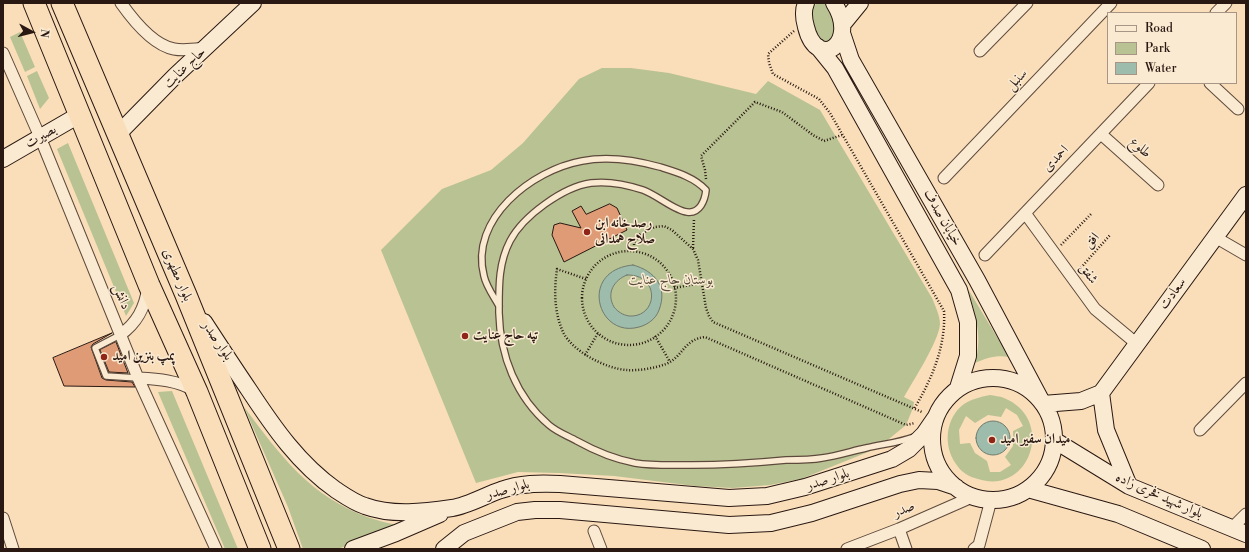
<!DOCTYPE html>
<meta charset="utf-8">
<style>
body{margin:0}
#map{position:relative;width:1249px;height:552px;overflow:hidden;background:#f9deb9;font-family:"Libre Bodoni",serif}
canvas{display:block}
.frame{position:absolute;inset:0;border:4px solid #2a1912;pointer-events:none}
.legend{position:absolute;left:1107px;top:12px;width:130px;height:72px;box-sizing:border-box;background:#fbead2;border:1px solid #a79685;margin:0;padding:5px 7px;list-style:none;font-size:12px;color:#2a1912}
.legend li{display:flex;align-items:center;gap:8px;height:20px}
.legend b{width:20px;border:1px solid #a79685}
.north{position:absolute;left:12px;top:12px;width:40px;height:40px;-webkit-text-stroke:3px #fbead2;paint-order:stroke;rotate:97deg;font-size:11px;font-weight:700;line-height:16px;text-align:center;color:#2a1912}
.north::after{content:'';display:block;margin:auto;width:14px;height:18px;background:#2a1912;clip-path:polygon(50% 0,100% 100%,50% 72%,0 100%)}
</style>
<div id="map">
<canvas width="1249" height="552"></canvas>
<div class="frame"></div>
<ul class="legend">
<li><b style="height:5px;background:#fbead2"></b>Road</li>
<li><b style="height:11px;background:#b9c293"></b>Park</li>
<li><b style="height:11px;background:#9ebcab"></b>Water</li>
</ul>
<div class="north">N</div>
</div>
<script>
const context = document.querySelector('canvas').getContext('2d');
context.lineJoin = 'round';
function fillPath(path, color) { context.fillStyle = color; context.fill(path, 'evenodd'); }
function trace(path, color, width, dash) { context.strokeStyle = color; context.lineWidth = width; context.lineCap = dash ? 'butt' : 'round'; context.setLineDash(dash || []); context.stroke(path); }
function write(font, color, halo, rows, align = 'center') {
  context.font = font + ' "Libre Bodoni",Amiri,serif'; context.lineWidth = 3; context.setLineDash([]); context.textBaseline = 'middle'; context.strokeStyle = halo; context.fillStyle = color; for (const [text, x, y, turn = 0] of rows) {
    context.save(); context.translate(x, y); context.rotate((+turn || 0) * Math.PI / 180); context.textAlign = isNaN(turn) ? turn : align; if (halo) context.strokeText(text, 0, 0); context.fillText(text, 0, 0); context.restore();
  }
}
const green = new Path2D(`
 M817 3H827L836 27 829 44 820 42 811 19 813 7Z
 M20 32 35 67 25 72 10 37Z
 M602 68H631L669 73 756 94 768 81 820 110 932 298C935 305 940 316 940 324 939 341 913 381 904 397L914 402 913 408 906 425 878 448 801 479 770 485 733 488 695 486 614 476 559 473 518 472 476 483 381 250 442 189 491 170 523 143 579 79Z
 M37 71 49 98 40 109 27 76Z
 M68 143 134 303 126 316 57 149Z
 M968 289 1009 357C996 355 987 358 975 363 983 336 975 315 968 289Z
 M172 391 238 549H225L158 392Z
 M990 395C994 396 1000 396 1004 398 1056 419 1030 496 978 479 969 477 961 472 956 464 943 446 945 418 964 404 972 399 980 397 990 395ZM1006 408 1017 415 1023 426 1013 431V446L1005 457 1011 465 1000 472H990L987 461 975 453 970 443 960 444 959 430 966 416 975 423 988 415 1001 417Z
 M244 407C281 456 309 496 370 518 379 521 388 523 397 525L338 549H303L288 507Z`);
const water = new Path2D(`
 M633 265C655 271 668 287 659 310 656 319 647 325 639 327 597 339 578 270 633 265ZM627 275C661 274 658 318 629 316 623 315 618 312 614 307 606 293 614 280 627 275Z
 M976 438a17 17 0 1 1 34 0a17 17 0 1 1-34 0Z`);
const building = new Path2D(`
 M610 204 617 208 627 230 564 262 552 235 554 225 560 223 581 228 572 211 581 206 586 214Z
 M112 333 93 344 91 347 102 378 106 380 132 382 135 387 64 386 53 358Z
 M116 342 128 373 109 372 100 350Z`);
const path = new Path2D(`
 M794 31 768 54 769 63 773 74 819 99 830 113 944 311C946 346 932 379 914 409
 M706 179 705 170 701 156 755 102 782 112 813 135 824 141 842 135
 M1061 245 1092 213
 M693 248 694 219
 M634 251V244L639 235 655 227 664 226 672 230 693 249 698 260 706 308 709 316 713 322 922 412
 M582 298a47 47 0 1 1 94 0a47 47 0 1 1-94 0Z
 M1079 270 1110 235
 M586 279 557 269C554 290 554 312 563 332 572 351 606 369 627 370 639 371 655 368 666 364 683 357 684 339 705 337L906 425 915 423
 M674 288 701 283
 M655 336 670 362
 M585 355 598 333`);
const lane = new Path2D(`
 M499 306C494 297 486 286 484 276 469 219 532 170 582 161 607 156 635 160 660 167 676 172 694 177 706 190 705 200 700 214 687 212 675 211 657 195 643 190 628 185 608 181 591 183 563 187 523 216 510 241 498 264 499 288 499 313 500 355 516 397 549 425 557 432 568 436 577 441 595 451 614 459 635 463 653 466 673 465 692 465 723 465 755 463 786 460 798 460 811 460 822 458 837 456 852 451 866 448 882 444 898 443 914 437
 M120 335 95 348 106 376 138 378`);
const street = new Path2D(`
 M121 3C133 20 153 45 174 49 184 51 196 49 206 48
 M1216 13 1226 3
 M980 51 1027 3
 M3 53 40 137 138 378 216 549
 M1210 83 1238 109
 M1101 134 1158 185
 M944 178 1111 3
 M1025 213 1095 309 1137 344
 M1215 237 1246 255
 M985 255 1149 83
 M120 335C137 323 145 308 148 287
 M138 378C157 379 178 380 195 391
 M1200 430 1246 383
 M3 518 13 549
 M1232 528 1246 514
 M899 529 906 549
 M594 531 601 549
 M847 549 899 529 972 497
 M974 549 979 545 991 500`);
const secondary = new Path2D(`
 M806 3C803 10 804 20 806 27 817 72 860 44 834 3
 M842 25 860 3
 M842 33 851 60 977 280 1043 404 1081 401 1101 393
 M818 47 835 68 959 290 968 322V356L958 388
 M118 134 175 76 253 3
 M3 159 79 115
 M204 322C219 345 234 368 249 390 274 428 299 464 336 490 345 496 355 503 365 506 392 516 425 512 452 508 467 506 486 495 501 490 520 483 540 483 560 484L729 498 767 496 805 487 892 459 909 449 924 434 935 418
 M932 439a61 61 0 1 1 122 0a61 61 0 1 1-122 0Z
 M1101 393 1246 195
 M1101 393 1106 430 1129 486
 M1054 440 1129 486 1246 534
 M1028 489 1118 514 1202 549
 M353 549 396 533 440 514
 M444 549 464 533 517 512 535 510H560L729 525 771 523 812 513 900 484 919 480 938 481 956 487`);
const highway = new Path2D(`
 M34 3 149 285 197 392 260 549
 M62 3 186 295 289 549`);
const markers = [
 [587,232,4,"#8f2418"],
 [465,336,4,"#8f2418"],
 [104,357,4,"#8f2418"],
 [992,440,4,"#8f2418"]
];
const streetNames = [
 ["حاج عنایت",185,68,-44],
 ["سنبل",1017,80,-46],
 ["بصیرت",41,137,-30],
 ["طلوع",1140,148,42],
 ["احمدی",1056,159,-46],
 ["خیابان صدف",942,218,60],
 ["افق",1092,241,-48],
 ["شفق",1088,274,54],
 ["بلوار مطهری",177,275,67],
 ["سعادت",1173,294,-54],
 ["دانش",121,297,68],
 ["بلوار صدر",217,341,56],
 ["بلوار صدر",828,480,-18],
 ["بلوار صدر",508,490,-15],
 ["بلوار شهید فخری زاده",1159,496,24],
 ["صدر",904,510,-23]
];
const poiNames = [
 ["رصدخانه ابن",595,224],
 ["صلاح همدانی",595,240],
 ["تپه حاج عنایت",473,336],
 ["پمپ بنزین امید",112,357],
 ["میدان سفیر امید",1000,440]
];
const parkNames = [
 ["بوستان حاج عنایت",671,281]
];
fillPath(green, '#b9c293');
fillPath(water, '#9ebcab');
trace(water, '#707b6e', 1);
fillPath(building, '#de9b76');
trace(building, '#2a1912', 1);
trace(lane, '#5e4a3c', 8);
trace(street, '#5e4a3c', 13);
trace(secondary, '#2a1912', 18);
trace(highway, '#2a1912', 23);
trace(path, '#2a1912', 2.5, [1, 2]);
trace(lane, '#fbead2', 5.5);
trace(street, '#fbead2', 11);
trace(secondary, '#fbead2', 16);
trace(highway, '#f9deb9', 21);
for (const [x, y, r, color] of markers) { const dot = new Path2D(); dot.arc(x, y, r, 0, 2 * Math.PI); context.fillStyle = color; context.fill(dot); trace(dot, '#fbead2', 1.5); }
write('14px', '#2a1912', '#fbead2', streetNames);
write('bold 14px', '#2a1912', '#fbead2', poiNames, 'left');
write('italic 14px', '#554c39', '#fbead2', parkNames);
</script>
